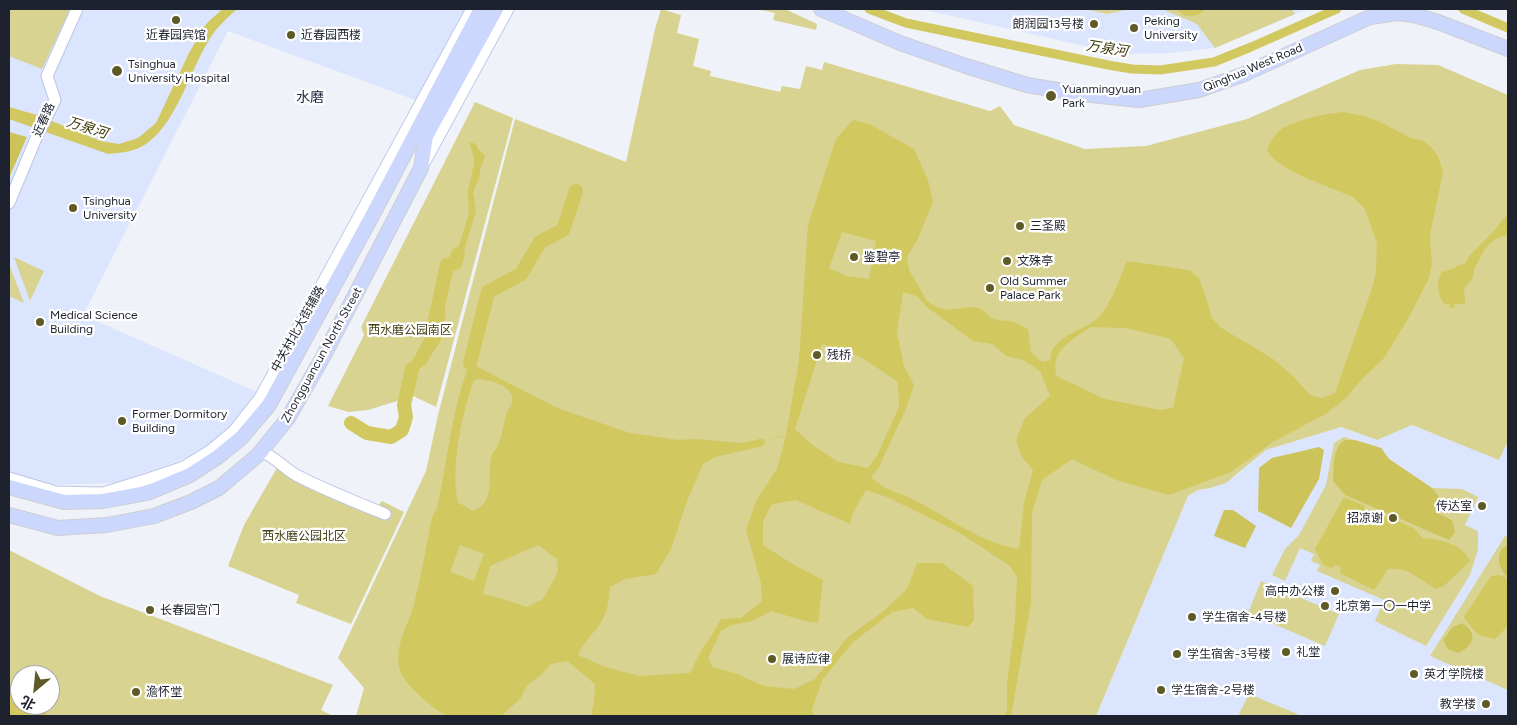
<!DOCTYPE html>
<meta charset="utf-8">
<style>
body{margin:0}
#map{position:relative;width:1517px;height:725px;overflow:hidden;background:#eff2f9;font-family:Figtree,"Noto Sans SC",sans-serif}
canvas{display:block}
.frame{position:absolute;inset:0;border:10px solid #1e222e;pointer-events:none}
.north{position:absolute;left:10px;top:665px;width:50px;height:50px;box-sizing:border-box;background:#fff;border:1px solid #a5a7ab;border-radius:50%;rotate:208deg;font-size:14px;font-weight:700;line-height:20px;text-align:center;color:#1e222e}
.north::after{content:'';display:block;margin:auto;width:18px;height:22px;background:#5e5a27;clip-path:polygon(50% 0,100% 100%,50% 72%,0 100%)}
</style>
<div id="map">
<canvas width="1517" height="725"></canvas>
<div class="frame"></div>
<div class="north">北</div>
</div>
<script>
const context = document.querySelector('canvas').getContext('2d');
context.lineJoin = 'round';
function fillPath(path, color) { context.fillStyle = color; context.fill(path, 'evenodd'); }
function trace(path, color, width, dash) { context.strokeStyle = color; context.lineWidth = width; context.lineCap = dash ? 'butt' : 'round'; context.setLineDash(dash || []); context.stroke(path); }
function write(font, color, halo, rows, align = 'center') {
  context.font = font + ' Figtree,"Noto Sans SC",sans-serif'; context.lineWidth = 4.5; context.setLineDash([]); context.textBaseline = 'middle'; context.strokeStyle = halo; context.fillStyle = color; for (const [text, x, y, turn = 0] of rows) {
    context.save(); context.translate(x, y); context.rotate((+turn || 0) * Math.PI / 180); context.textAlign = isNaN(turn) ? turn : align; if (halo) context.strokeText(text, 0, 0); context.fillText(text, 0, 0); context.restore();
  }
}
const built = new Path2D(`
 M9 9H467L418 101 228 31 83 315 257 392 236 425 209 448 185 459 115 483 44 485 9 473Z
 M921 9H1307L1215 48 1171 53 1120 54Z
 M1411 425 1499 459 1508 441V716H1096L1188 496 1198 490 1210 488 1233 478 1266 450 1341 427 1377 440Z`);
const green = new Path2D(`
 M9 9H70L42 69 9 56Z
 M661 9 681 15 677 33 699 39 693 66 711 71 710 76 780 92 782 86 800 89 806 66 822 70 824 62 990 111 1000 106 1014 125 1085 149 1146 146 1247 119 1360 70 1396 64 1438 65 1508 95V441L1499 460 1412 425 1377 440 1341 427 1266 450 1226 483 1210 488 1198 490 1188 496 1096 716H356L364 688 338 658 426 471 438 415 515 119 626 162 655 29Z
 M756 9H785L817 24 816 30 773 20 775 13Z
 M1085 9H1130L1107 14Z
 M1162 9H1292L1295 14 1215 48 1197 24Z
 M475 102 513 118 436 407 413 396 368 410 349 412 328 406 364 335 361 327Z
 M14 257 44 271 30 301Z
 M9 264 24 303 9 296Z
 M1344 437 1381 448 1389 459 1432 488 1462 489 1478 497 1465 525 1478 531V550L1470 575 1426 646 1375 621 1384 600 1317 571 1320 565 1311 561 1314 554 1300 548 1285 581 1272 575 1285 549 1299 535 1326 485 1334 443Z
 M281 461 376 509 382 501 404 512 351 624 296 603 299 595 228 566 244 525Z
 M1505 536 1508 537V690L1430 656Z
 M9 550 100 596 333 685 321 710 333 716H9ZM20 675H50V705H20Z
 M1261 581 1339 614 1325 646 1248 613Z
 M1249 694 1295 713 1301 716H1238Z`);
const forest = new Path2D(`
 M9 132 27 137 9 178Z
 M1345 440H1355L1381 448 1389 459 1432 488 1444 503 1439 514 1452 520 1455 532 1449 540 1345 495 1333 481C1334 468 1332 448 1345 440Z
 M1319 447 1324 450 1319 479 1291 528 1258 511 1259 468 1272 458Z
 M1224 510H1233L1256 526 1245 548 1214 536Z
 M1508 545V578C1499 569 1493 552 1508 545Z
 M1462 623C1479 633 1474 646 1458 653L1448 649 1443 640 1453 627Z`);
const water = new Path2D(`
 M223 9H237C227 18 216 28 209 40 189 72 175 129 141 147 131 152 119 153 108 154L9 119V107L37 115 101 141 119 144 138 138 156 123 188 55 203 28 210 20Z
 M1177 9H1206C1197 17 1185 20 1177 9Z
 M1343 112 1364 116 1380 122 1411 138 1423 141 1431 147 1438 156 1443 173 1431 229 1430 240 1432 263 1429 278 1409 317 1384 358 1361 380 1346 398 1327 413 1273 442 1231 472 1169 495 1116 480 1072 459 1042 480 1032 512 1031 602 1011 716H1004L1007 711V683L1015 620 1017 577 1010 566 960 533 887 497 866 490 853 513 850 524 796 500 772 504 763 521V545L794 565 823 580 818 623 809 622 771 611 752 621 732 625 721 631 708 658 713 667 737 674 764 686 794 689 815 679 847 638 885 610 907 589 917 563H942L973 586 974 620 968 627 927 619 913 608 892 612 852 643 822 680 812 710 814 716H591L594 701 595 684 567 661 551 664 540 676 527 685 520 699 501 716C491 716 455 718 448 716 436 712 405 684 401 673 392 648 408 627 414 604 421 577 426 549 431 522 432 515 437 510 438 504 448 457 452 408 470 363L557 408 630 433 678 440 695 439 742 443 760 439 766 440 786 435 799 360 808 225 836 139 853 120 869 124 914 149 928 180 933 202 918 238 907 257 909 270 927 301C950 318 957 304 979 308 985 310 986 315 991 318 997 321 1007 320 1014 322 1019 324 1023 327 1028 329L1031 352 1042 362 1050 360C1051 357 1051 352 1053 349 1062 334 1086 329 1098 318 1109 308 1121 276 1127 261L1189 270 1199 278 1209 307 1211 317 1220 327 1273 359 1292 375 1310 395 1322 398 1335 393 1371 291 1376 273 1377 243 1365 209 1353 197C1333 188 1274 169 1267 150 1270 142 1275 133 1283 128 1299 119 1324 114 1343 112ZM842 232 876 241 869 279 846 276 829 268ZM903 292 917 296 927 307 973 341 992 344 1006 356 1023 360 1040 371 1050 396 1025 418 1016 440 1022 457 1033 470 1024 503 1019 549C982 543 951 519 918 502 900 492 887 492 871 477L878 469 905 411 914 385 904 366 897 333ZM1091 327 1126 328 1171 339 1184 358 1173 408 1160 410 1105 399 1056 376C1056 371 1054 365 1056 360 1060 345 1079 335 1091 327ZM822 344 861 357 898 382 899 407 877 456 868 468 838 462 811 444 795 429ZM479 379C490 380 507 384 512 396 514 401 511 406 508 410 503 422 503 436 497 447 496 449 493 452 492 454 485 473 499 503 472 511L458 502C450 468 462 413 474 380ZM786 436 777 469 756 501 746 530 761 583 762 601 741 618 721 619 713 633 702 649 690 673 640 676 605 667 578 655C584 641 594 634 601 622 608 612 609 598 610 587L625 579 656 574 671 549 687 501 703 464 715 457 763 446 766 440ZM460 545 484 554 474 581 450 572ZM538 545 557 559 558 572 543 599 527 607 506 600 483 594 490 566Z
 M469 142 476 144 478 149 485 156 480 170V176L473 192 476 211 460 263 451 270 443 294 445 300 444 306 446 316 440 329 441 340 425 365 417 370 410 387H406L410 373 409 367 437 315 436 305 448 262 455 259 469 213 468 190 474 164V158Z
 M1508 215V235C1487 239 1485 250 1475 267 1473 271 1474 275 1472 279 1470 282 1466 285 1464 288L1465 304H1455L1454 308H1450L1449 304H1444C1437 294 1436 281 1442 271L1444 272 1466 263 1469 256 1495 230 1501 221Z
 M1344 497 1364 506 1365 510 1371 517 1377 512 1414 528 1422 538C1439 539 1462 543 1470 561L1444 586 1436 589C1418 579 1410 567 1388 569L1374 590 1340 573 1341 568 1336 565 1331 568 1323 565 1315 549Z
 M1500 575 1505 577 1508 581V626L1495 639C1476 636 1475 632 1464 617L1491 576Z
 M9 687 20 692V705H38L48 716H9Z`);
const canal = new Path2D(`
 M869 9 906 23 1108 65 1132 69 1160 70 1214 62 1251 47 1337 9
 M1463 9 1508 28`);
const river = new Path2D(`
 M434 337 435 320 447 265 455 263 458 254
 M470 363 488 292 521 274 540 242 563 230 576 191
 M351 423 367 433 391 437 402 430 406 417 404 405 412 369`);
const minor = new Path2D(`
 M423 165 508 9
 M9 203 37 136 55 100 47 76 77 9
 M261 452C273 455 284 468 296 475 325 490 355 502 385 514
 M9 478 56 492 103 493 145 480 184 467 210 451 234 431 260 398 472 9`);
const major = new Path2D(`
 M821 9 900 43 966 66 1027 85 1082 94 1139 100 1199 90 1242 75 1370 17 1397 13 1414 15 1438 22 1508 49
 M9 487 64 502 103 501 147 493 190 475 219 456 241 438 269 405 372 216 481 9
 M9 515 58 528 107 525 154 516 191 502 219 488 258 455 288 418 323 357 421 168 426 136 496 9`);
const markers = [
 [176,20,5,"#5e5a27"],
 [1094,24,5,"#5e5a27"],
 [1134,28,5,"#5e5a27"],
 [291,35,5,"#5e5a27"],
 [117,71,6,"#5e5a27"],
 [1051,96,6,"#5e5a27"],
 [73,208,5,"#5e5a27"],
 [1020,226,5,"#5e5a27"],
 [854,257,5,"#5e5a27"],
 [1007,261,5,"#5e5a27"],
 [990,288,5,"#5e5a27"],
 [40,322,5,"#5e5a27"],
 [817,355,5,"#5e5a27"],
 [122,421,5,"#5e5a27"],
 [1482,506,5,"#5e5a27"],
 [1393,518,5,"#5e5a27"],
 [1335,591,5,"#5e5a27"],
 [1325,606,5,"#5e5a27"],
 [150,610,5,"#5e5a27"],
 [1192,617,5,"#5e5a27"],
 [1286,652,5,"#5e5a27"],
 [1177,654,5,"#5e5a27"],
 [772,659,5,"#5e5a27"],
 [1414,674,5,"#5e5a27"],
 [1161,690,5,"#5e5a27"],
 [136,692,5,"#5e5a27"],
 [1486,704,5,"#5e5a27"]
];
const poiNames = [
 ["Peking",1144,21],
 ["University",1144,35],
 ["朗润园13号楼",1084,24,"right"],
 ["近春园宾馆",176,35,"center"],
 ["近春园西楼",301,35],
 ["Tsinghua",128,64],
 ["University Hospital",128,78],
 ["Yuanmingyuan",1062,89],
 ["Park",1062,103],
 ["Tsinghua",83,201],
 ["University",83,215],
 ["三圣殿",1030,226],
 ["鉴碧亭",864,257],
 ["文殊亭",1017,261],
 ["Old Summer",1000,281],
 ["Palace Park",1000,295],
 ["Medical Science",50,315],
 ["Building",50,329],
 ["残桥",827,355],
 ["Former Dormitory",132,414],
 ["Building",132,428],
 ["传达室",1472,506,"right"],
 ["招凉谢",1383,518,"right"],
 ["高中办公楼",1325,591,"right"],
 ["北京第一〇一中学",1335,606],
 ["长春园宫门",160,610],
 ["学生宿舍-4号楼",1202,617],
 ["礼堂",1296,652],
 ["学生宿舍-3号楼",1187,654],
 ["展诗应律",782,659],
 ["英才学院楼",1424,674],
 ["学生宿舍-2号楼",1171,690],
 ["澹怀堂",146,692],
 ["教学楼",1476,704,"right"]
];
const streetNames = [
 ["Qinghua West Road",1253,68,-23],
 ["近春路",44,120,-66],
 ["中关村北大街辅路",298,329,-61],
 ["Zhongguancun North Street",322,355,-61]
];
const parkNames = [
 ["西水磨公园南区",410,330],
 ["西水磨公园北区",304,536]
];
const waterNames = [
 ["万泉河",1107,49,9],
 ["万泉河",87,128,18]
];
const neighbourhoodNames = [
 ["水磨",310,98]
];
fillPath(built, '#dce5fe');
fillPath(green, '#d8d390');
fillPath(forest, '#ccc35a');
fillPath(water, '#d1c85f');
trace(canal, '#d1c85f', 9);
trace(river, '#d1c85f', 14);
trace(minor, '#bac5e7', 13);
trace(major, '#ceced1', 16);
trace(minor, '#fff', 11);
trace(major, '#cbd7fd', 14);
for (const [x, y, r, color] of markers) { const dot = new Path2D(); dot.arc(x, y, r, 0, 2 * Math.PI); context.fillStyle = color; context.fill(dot); trace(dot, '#fff', 2); }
write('12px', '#1e222e', '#fff', poiNames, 'left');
write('12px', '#1e222e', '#fff', streetNames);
write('12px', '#444115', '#fff', parkNames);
write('italic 14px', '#393607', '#fff', waterNames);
write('14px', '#222a44', '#fff', neighbourhoodNames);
</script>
